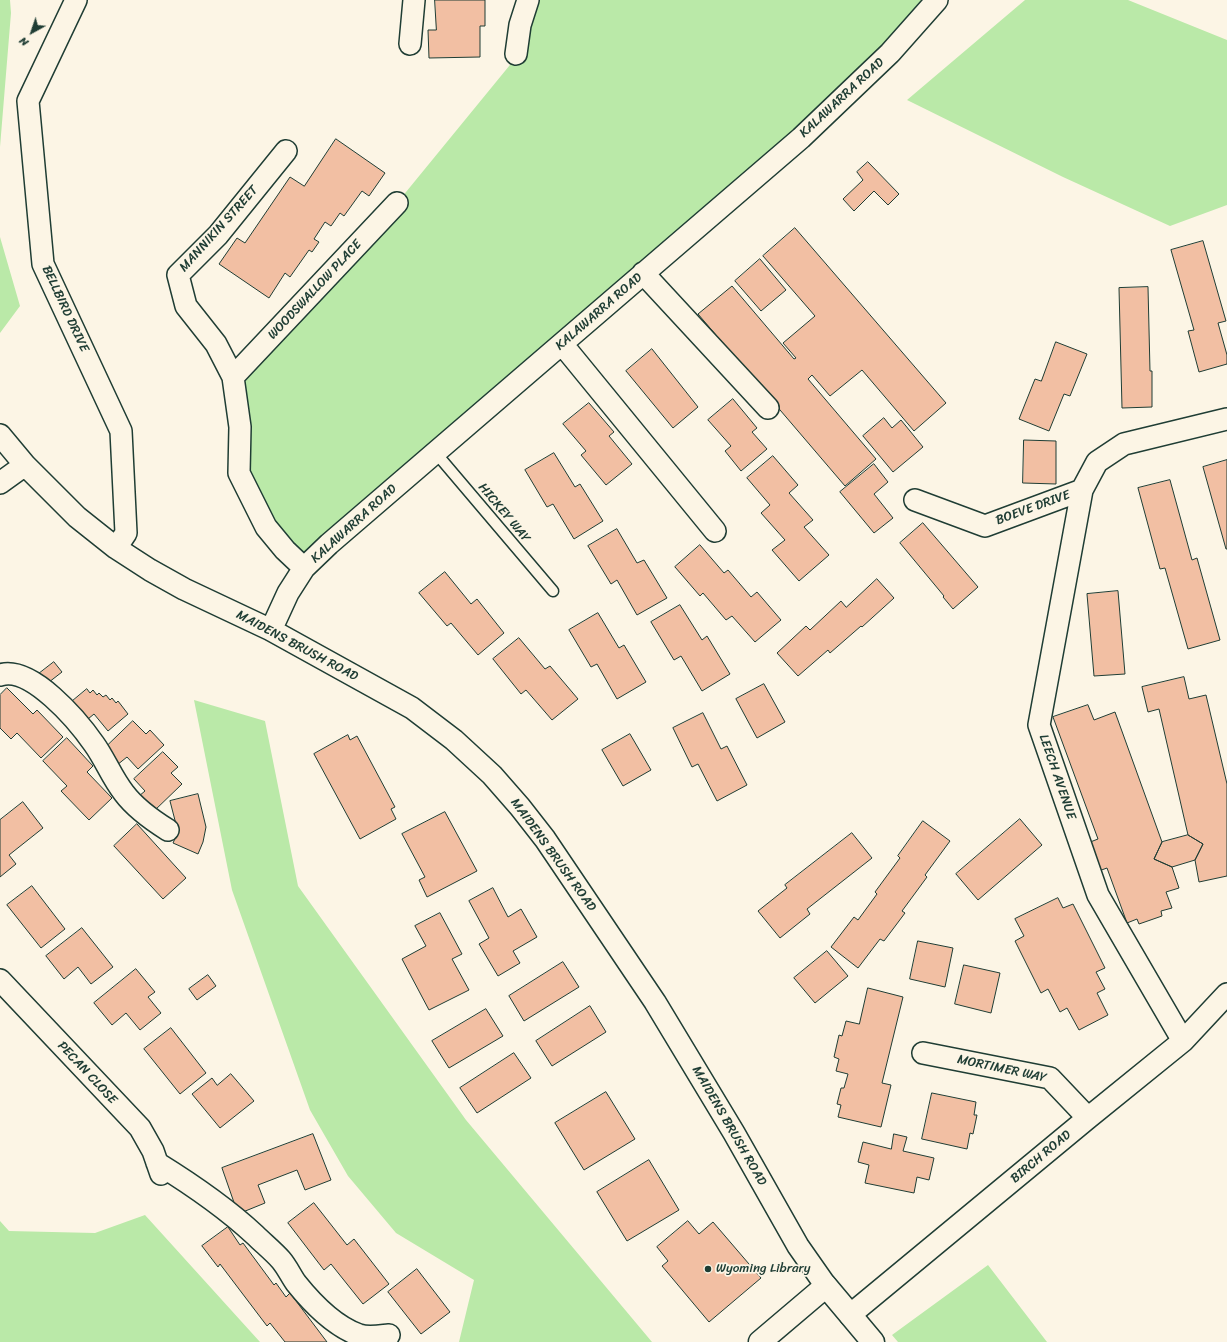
<!DOCTYPE html>
<style>
body{margin:0}
#map{position:relative;width:1227px;height:1342px;overflow:hidden;background:#fcf5e5;font-family:Sriracha,sans-serif}
canvas{display:block}
.north{position:absolute;left:12px;top:12px;width:40px;height:40px;-webkit-text-stroke:3px #fcf5e5;paint-order:stroke;rotate:220deg;font-size:11px;font-weight:700;line-height:16px;text-align:center;color:#1f3d34}
.north::after{content:'';display:block;margin:auto;width:14px;height:18px;background:#1f3d34;clip-path:polygon(50% 0,100% 100%,50% 72%,0 100%)}
</style>
<div id="map">
<canvas width="1227" height="1342"></canvas>
<div class="north">N</div>
</div>
<script>
const context = document.querySelector('canvas').getContext('2d');
context.lineJoin = 'round';
function fillPath(path, color) { context.fillStyle = color; context.fill(path, 'evenodd'); }
function trace(path, color, width, dash) { context.strokeStyle = color; context.lineWidth = width; context.lineCap = dash ? 'butt' : 'round'; context.setLineDash(dash || []); context.stroke(path); }
function write(font, color, halo, rows, align = 'center') {
  context.font = font + ' Sriracha,sans-serif'; context.lineWidth = 3.5; context.setLineDash([]); context.textBaseline = 'middle'; context.strokeStyle = halo; context.fillStyle = color; for (const [text, x, y, turn = 0] of rows) {
    context.save(); context.translate(x, y); context.rotate((+turn || 0) * Math.PI / 180); context.textAlign = isNaN(turn) ? turn : align; if (halo) context.strokeText(text, 0, 0); context.fillText(text, 0, 0); context.restore();
  }
}
const green = new Path2D(`
 M0 0H10L11 13 0 147Z
 M528 0H937L890 53 304 568 239 473 233 377 397 203 523 49Z
 M1025 0H1128L1227 40V205L1170 226 1063 177 907 100Z
 M0 237 20 306 0 333Z
 M194 700 265 721 298 886 466 1120 652 1342H459L474 1280 396 1233 348 1176 310 1110 232 890Z
 M145 1215 260 1342H0V1221L9 1231 95 1233Z
 M988 1265 1047 1342H898L892 1335Z`);
const building = new Path2D(`
 M435 0H485V26H480V57L429 58 428 30H436Z
 M336 139 385 173 369 196 362 191 344 216 340 213 331 226 325 222 314 239 319 242 312 252 309 250 290 277 285 273 269 298 219 264 237 238 245 243 290 177 304 186Z
 M868 162 899 194 888 205 874 191 854 211 843 199 863 180 857 172Z
 M795 228 946 403 914 431 862 370 830 396 812 375 808 379 876 459 845 486 698 314 732 286 794 359 796 358 783 343 815 316 763 256Z
 M1203 241 1226 321 1218 323 1227 355V364L1199 372 1188 331 1194 330 1171 250Z
 M760 259 786 290 761 311 735 281Z
 M1148 287 1150 371H1152V407L1122 408 1119 288Z
 M1056 342 1087 354 1070 396 1064 394 1049 431 1019 419 1035 379 1041 381Z
 M652 349 698 407 673 428 626 371Z
 M733 399 757 428 752 432 767 449 741 471 725 451 731 446 708 420Z
 M589 403 614 432 609 436 632 464 606 485 581 455 586 451 563 424Z
 M884 418 892 428 901 420 923 447 893 472 863 436Z
 M1024 440 1056 441V484L1023 483Z
 M554 453 575 487 580 484 603 521 574 539 553 504 547 507 525 470Z
 M773 456 798 485 789 493 813 520 804 527 829 555 799 581 772 550 785 540 761 513 770 505 747 478Z
 M1227 460V549H1226L1203 467Z
 M874 464 888 482 874 494 893 518 874 533 840 492Z
 M1170 480 1192 560 1197 558 1220 640 1188 649 1165 568 1160 569 1138 488Z
 M923 523 978 587 953 609 943 597 944 596 900 543Z
 M617 529 637 563 644 560 667 598 637 615 617 580 611 584 588 546Z
 M700 545 724 573 728 570 751 597 757 592 781 620 755 642 732 616 726 620 703 593 700 596 675 567Z
 M445 572 471 604 477 599 504 633 478 655 451 623 447 626 419 593Z
 M877 579 894 598 862 627 861 626 830 653 828 650 798 676 777 653 806 626 810 630 841 601 846 607Z
 M1118 591 1125 674 1094 676 1087 594Z
 M680 605 702 640 707 636 730 674 702 691 681 656 674 660 651 622Z
 M598 613 619 648 624 645 646 682 617 699 597 664 591 667 569 630Z
 M519 638 545 669 550 666 578 699 552 720 526 690 521 694 493 659Z
 M54 662 62 672 44 686 36 676Z
 M1184 677 1189 699 1206 695 1227 784V876L1199 882 1195 860 1203 844 1188 835 1159 709 1148 712 1142 687Z
 M764 684 785 722 757 738 736 699Z
 M7 688 33 714 37 710 63 737 41 758 17 733 11 739 0 728V695Z
 M87 689 90 693 93 690 97 695 99 693 103 697 106 695 110 700 112 698 116 703 118 701 128 714 108 731 94 714 88 719 80 709 76 712 69 704Z
 M1088 705 1094 720 1115 712 1162 842 1154 859 1172 867 1179 888 1166 892 1172 908 1161 911 1162 916 1139 924 1137 919 1127 923 1107 868 1096 872 1085 844 1098 839 1053 717Z
 M703 713 721 749 727 746 747 785 717 801 698 764 692 767 673 728Z
 M133 721 146 734 150 730 164 745 138 769 127 757 117 765 103 750Z
 M630 734 651 770 623 786 602 750Z
 M348 735 350 740 357 736 395 807 391 809 396 819 360 839 314 754Z
 M67 738 93 766 87 772 112 798 89 820 61 791 67 786 43 761Z
 M163 752 178 767 171 773 182 784 153 812 139 796 145 791 134 779Z
 M198 794 206 827 203 842 198 854 173 843 178 832 170 801Z
 M23 802 43 828 9 855 16 864 0 877V820Z
 M445 812 477 871 427 897 419 880 425 877 402 834Z
 M1020 819 1042 845 978 900 956 874Z
 M923 821 950 841 925 875 927 877 902 911 905 913 884 941 880 939 858 968 831 947 854 917 858 920 877 894 875 892 900 858 898 856Z
 M137 824 186 878 163 899 114 846Z
 M852 833 872 858 807 909 810 914 780 938 758 911 787 888 785 885Z
 M1188 835 1203 844 1195 860 1172 867 1154 859 1162 842Z
 M32 886 65 929 41 948 7 905Z
 M493 888 508 917 521 909 537 937 513 951 520 963 498 976 479 944 489 938 469 901Z
 M1058 898 1063 908 1073 904 1105 968 1096 972 1105 989 1097 993 1108 1015 1079 1030 1067 1008 1060 1012 1048 989 1041 993 1015 941 1024 936 1015 919Z
 M440 913 462 954 452 959 469 990 429 1010 402 959 426 946 415 926Z
 M82 928 113 967 91 984 78 967 64 979 46 956Z
 M918 941 953 948 945 987 910 979Z
 M827 951 848 976 815 1003 794 978Z
 M563 962 579 987 524 1021 509 996Z
 M964 965 1000 973 991 1013 955 1004Z
 M136 969 155 992 148 997 161 1013 140 1030 126 1013 112 1025 94 1003Z
 M208 975 216 986 197 1000 189 989Z
 M868 988 903 997 882 1083 891 1085 881 1127 838 1117 841 1105 837 1104 841 1088H844L848 1074 836 1071 839 1059 834 1057 839 1035 842 1036 846 1021 859 1024Z
 M590 1006 606 1032 552 1066 536 1041Z
 M486 1009 503 1036 449 1068 432 1041Z
 M171 1028 206 1073 180 1094 144 1049Z
 M514 1053 531 1078 477 1113 460 1088Z
 M231 1074 254 1101 220 1128 192 1094 212 1078 217 1085Z
 M606 1092 635 1139 584 1170 555 1123Z
 M932 1093 976 1102 974 1115H977L973 1134 970 1133 967 1149 922 1139Z
 M313 1134 331 1180 305 1190 297 1170 258 1185 265 1203 238 1214 222 1168Z
 M894 1134 907 1137 903 1151 934 1158 929 1180 917 1177 914 1193 865 1183 869 1165 858 1162 863 1142 891 1149Z
 M649 1160 679 1210 627 1241 597 1192Z
 M314 1203 347 1245 354 1239 389 1284 363 1304 331 1264 324 1270 288 1223Z
 M688 1221 699 1234 713 1222 761 1278 709 1322 662 1266 668 1261 657 1247Z
 M228 1227 240 1245 243 1243 274 1285 276 1283 286 1297 290 1293 327 1342H285L270 1323 267 1326 220 1264 218 1267 202 1246Z
 M417 1269 450 1312 421 1334 388 1292Z`);
const lane = new Path2D(`
 M435 452 553 591`);
const street = new Path2D(`
 M76 0 28 101 43 264 121 431 126 533 116 548
 M410 44 414 0
 M516 54 520 25 528 0
 M286 151 218 235 178 275 186 306 216 344 233 377 240 427 239 473 266 527 285 550 304 568
 M643 273 768 408
 M562 344 715 531
 M233 377 397 203
 M0 435 25 465 77 517 116 548 150 570 184 589 271 630 412 708 454 740 492 775 520 807 545 839 655 1002 734 1133 798 1246 826 1286
 M0 483 25 465
 M1082 490 1039 725 1098 895 1183 1041
 M915 500 985 526 1082 490 1097 462 1124 444 1227 419
 M271 630 288 593 304 568 329 544 801 138 890 53 937 0
 M0 675C31 665 78 721 94 744 105 759 112 778 124 793 136 809 152 820 168 830
 M0 980 140 1128 153 1151 161 1174
 M923 1053 1050 1078 1088 1118
 M157 1163C191 1184 225 1207 255 1235 263 1243 273 1251 281 1260 287 1267 291 1276 296 1283 312 1303 334 1326 359 1335 368 1338 379 1336 389 1335
 M850 1315 1088 1118 1183 1041 1227 994`);
const secondary = new Path2D(`
 M760 1342 826 1286 873 1342`);
const markers = [
 [708,1269,4,"#1f3d34"]
];
const streetNames = [
 ["KALAWARRA ROAD",842,98,-43],
 ["MANNIKIN STREET",219,229,-48],
 ["WOODSWALLOW PLACE",315,290,-47],
 ["BELLBIRD DRIVE",65,309,65],
 ["KALAWARRA ROAD",599,312,-41],
 ["BOEVE DRIVE",1033,508,-20],
 ["HICKEY WAY",504,513,50],
 ["KALAWARRA ROAD",354,524,-42],
 ["MAIDENS BRUSH ROAD",297,646,28],
 ["LEECH AVENUE",1057,777,71],
 ["MAIDENS BRUSH ROAD",553,855,54],
 ["MORTIMER WAY",1002,1069,12],
 ["PECAN CLOSE",87,1073,47],
 ["MAIDENS BRUSH ROAD",729,1126,60],
 ["BIRCH ROAD",1041,1157,-40]
];
const poiNames = [
 ["Wyoming Library",716,1269]
];
fillPath(green, '#bae9a8');
fillPath(building, '#f2bfa3');
trace(building, '#1f3d34', 1);
trace(lane, '#1f3d34', 13);
trace(street, '#1f3d34', 24);
trace(secondary, '#1f3d34', 25);
trace(lane, '#fcf5e5', 10);
trace(street, '#fcf5e5', 21);
trace(secondary, '#fcf5e5', 22);
for (const [x, y, r, color] of markers) { const dot = new Path2D(); dot.arc(x, y, r, 0, 2 * Math.PI); context.fillStyle = color; context.fill(dot); trace(dot, '#fcf5e5', 1.5); }
write('13px', '#1f3d34', '#fcf5e5', streetNames);
write('13px', '#1f3d34', '#fcf5e5', poiNames, 'left');
</script>
